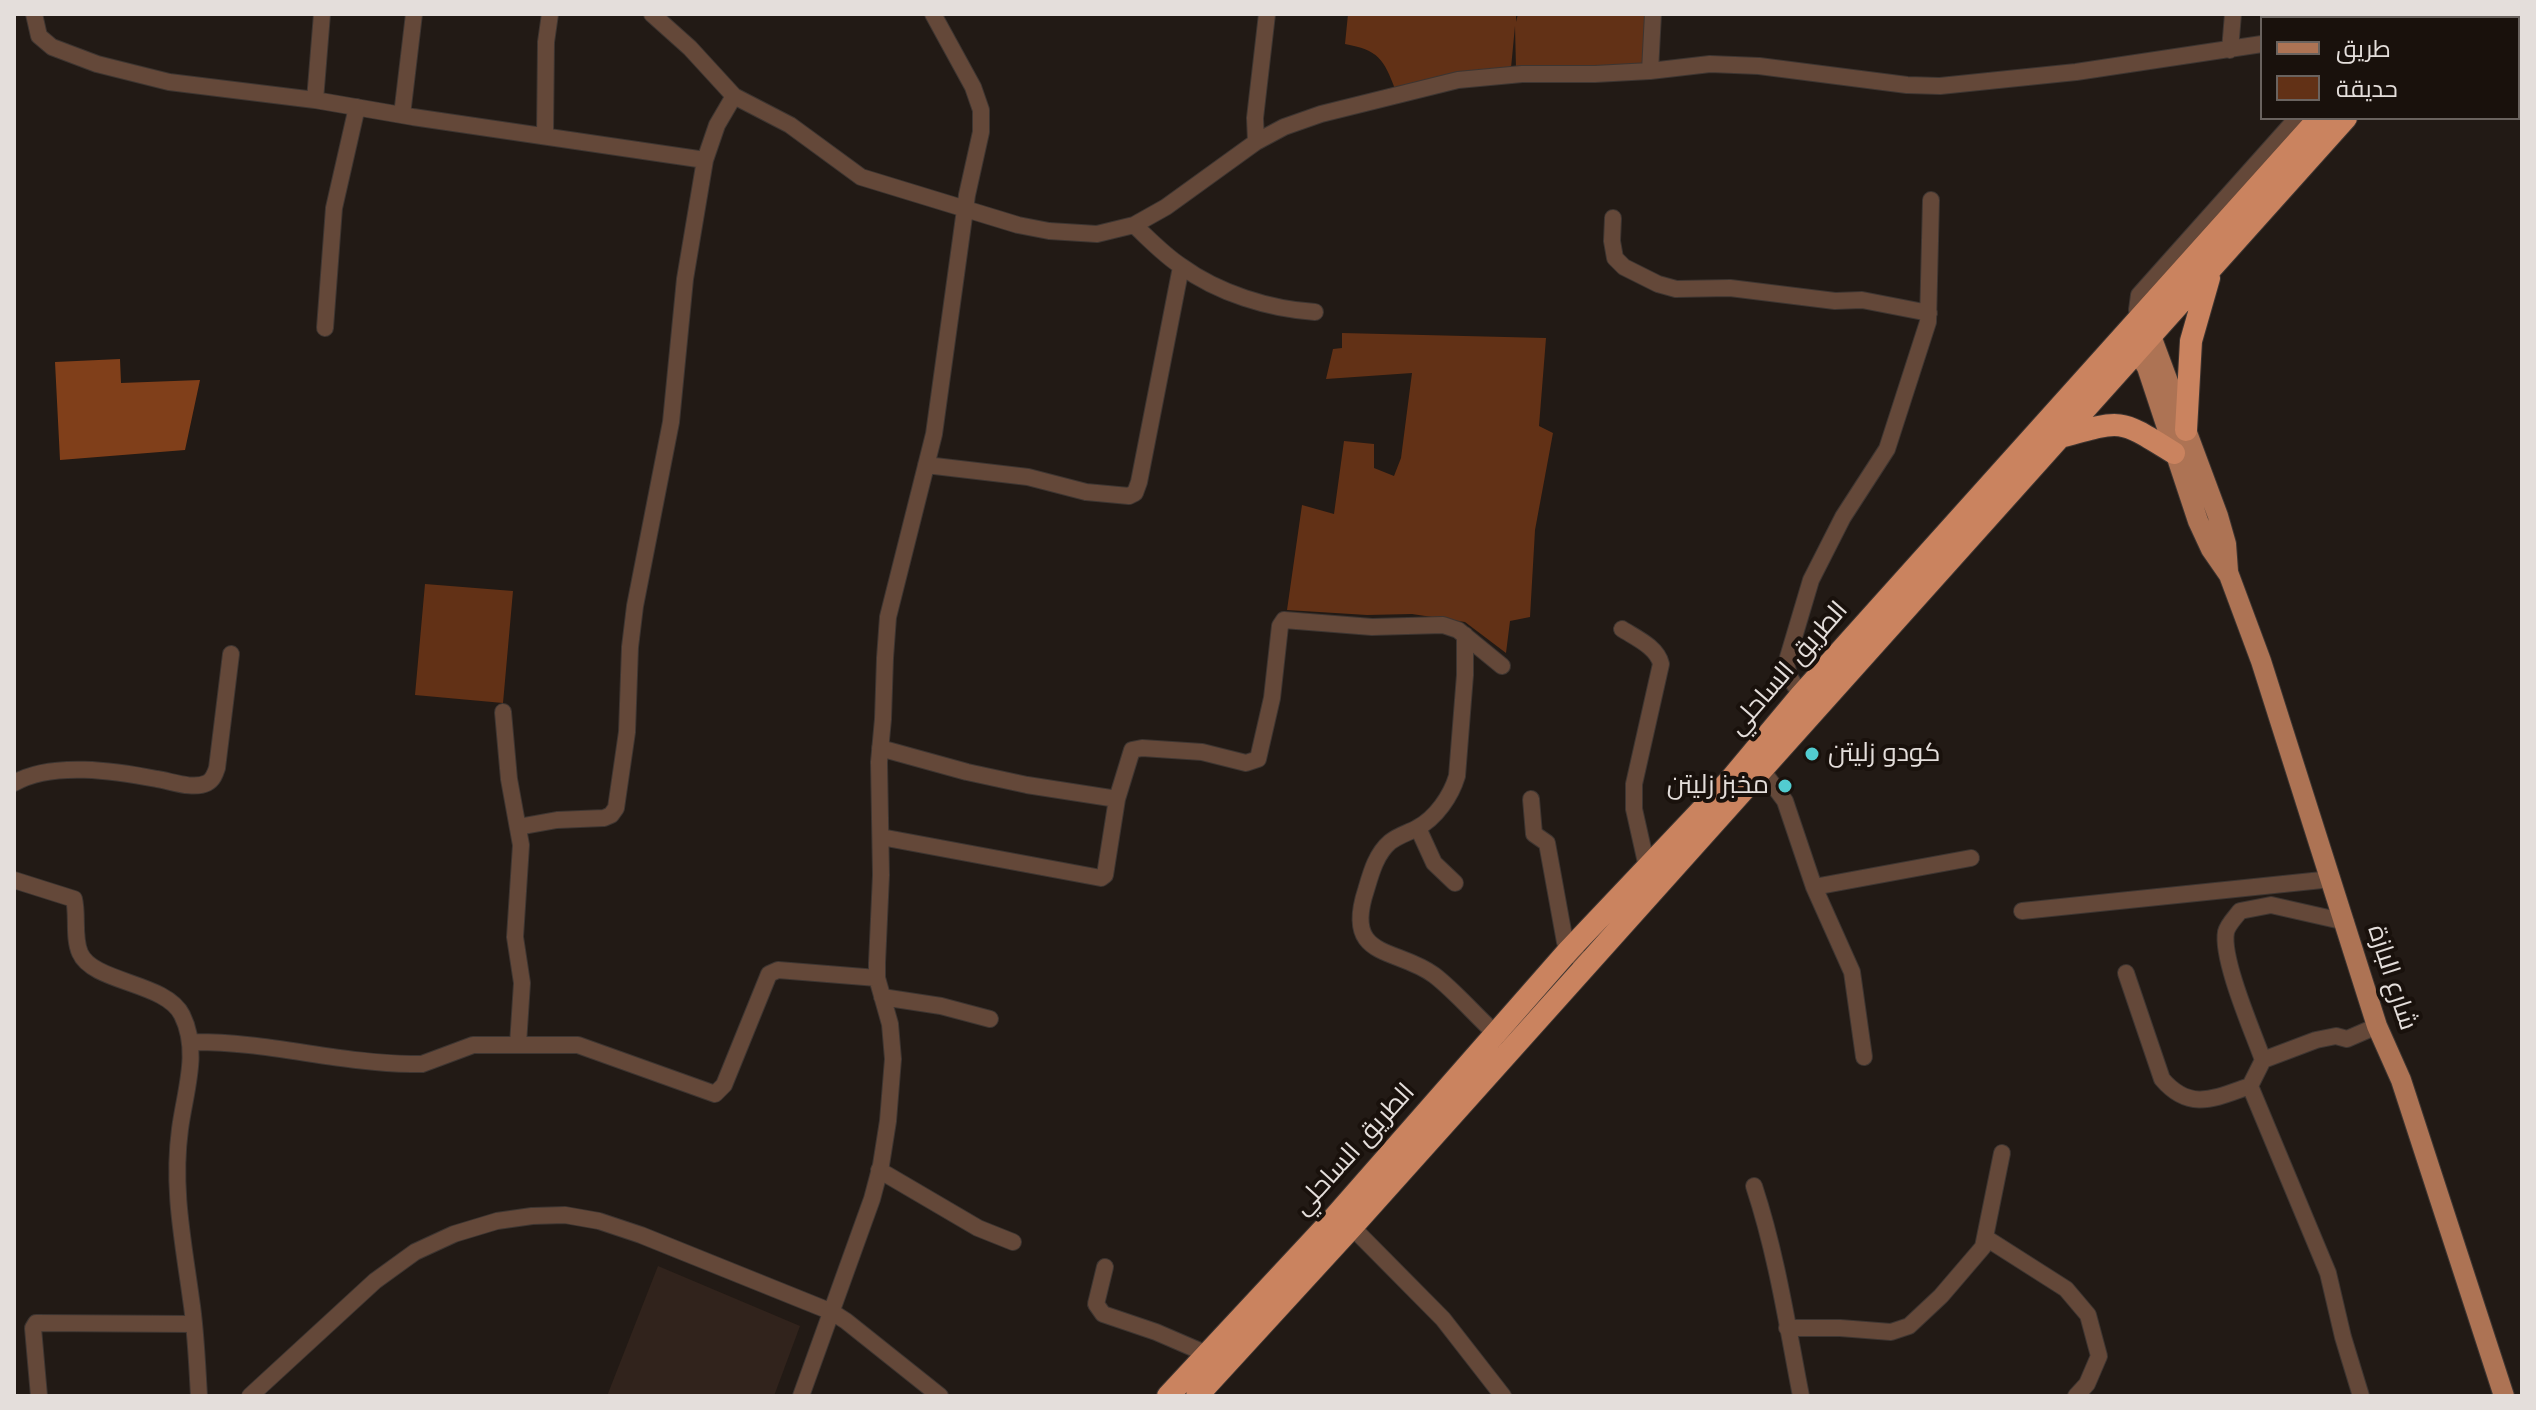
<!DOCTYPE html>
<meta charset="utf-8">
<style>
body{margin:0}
#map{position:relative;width:2536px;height:1410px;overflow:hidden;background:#221a15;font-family:Poppins,Cairo,sans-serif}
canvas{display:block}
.frame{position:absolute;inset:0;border:16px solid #e4dedb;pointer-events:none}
.legend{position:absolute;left:2260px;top:16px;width:260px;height:104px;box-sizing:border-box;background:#19110c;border:2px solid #6a635f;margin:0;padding:10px 14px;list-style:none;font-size:24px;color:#e4dedb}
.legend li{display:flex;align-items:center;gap:16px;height:40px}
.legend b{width:40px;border:2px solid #6a635f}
</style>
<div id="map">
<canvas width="2536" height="1410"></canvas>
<div class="frame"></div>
<ul class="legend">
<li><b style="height:10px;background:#ad7354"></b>طريق</li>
<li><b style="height:22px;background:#623116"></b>حديقة</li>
</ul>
</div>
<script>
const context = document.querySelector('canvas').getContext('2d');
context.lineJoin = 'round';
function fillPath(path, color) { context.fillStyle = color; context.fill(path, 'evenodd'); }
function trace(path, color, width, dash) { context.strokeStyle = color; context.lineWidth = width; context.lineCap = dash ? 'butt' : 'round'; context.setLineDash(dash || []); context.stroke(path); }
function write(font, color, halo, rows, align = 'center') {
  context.font = font + ' Poppins,Cairo,sans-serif'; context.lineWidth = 8; context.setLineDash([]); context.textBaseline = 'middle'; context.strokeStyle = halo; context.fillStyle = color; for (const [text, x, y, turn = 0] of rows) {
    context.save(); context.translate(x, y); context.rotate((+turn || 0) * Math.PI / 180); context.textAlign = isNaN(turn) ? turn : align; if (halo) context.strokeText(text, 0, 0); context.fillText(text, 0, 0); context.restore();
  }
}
const built = new Path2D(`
 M658 1266 800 1326 774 1396H607Z`);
const green = new Path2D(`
 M1348 14H1516V22L1518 14H1647L1644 67 1516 69 1515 26 1511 68 1395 89C1384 59 1378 50 1345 44Z
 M1342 333 1546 338 1539 426 1553 433 1535 530 1530 617 1510 621 1506 653 1465 622 1412 614 1367 615 1287 610 1302 505 1334 514 1344 441 1374 444V468L1394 476 1401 458 1412 373 1326 379 1333 349 1342 348Z
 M425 584 513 591 503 703 415 695Z`);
const forest = new Path2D(`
 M120 359 121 383 200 380 185 450 60 460 55 362Z`);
const minor = new Path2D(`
 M34 14 39 36 52 47 97 64 169 82 315 100 413 117 705 160 717 125 734 96 790 125 861 177 1018 225 1049 231 1097 234 1134 225 1166 207 1256 142 1284 127 1321 114 1458 80 1522 74H1595L1650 71 1710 64 1759 66 1907 85 1940 86 2076 72 2262 44
 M652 14 690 48 734 96
 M2391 18 2395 14
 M2230 50 2233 14
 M1650 71 1653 14
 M315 100 322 14
 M402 115 414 14
 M545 136 546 42 550 14
 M1256 142 1255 118 1267 14
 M1613 218 1612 241 1615 258 1624 267 1658 284 1676 289 1730 288 1835 301 1862 300 1929 313
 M1134 225C1149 239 1164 255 1181 266 1218 293 1269 309 1315 312
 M2140 318 2137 310 2139 295 2297 118
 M325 328 334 208 357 107
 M926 465 1028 477 1086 492 1129 496 1135 493 1139 482 1181 267
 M1622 629C1636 638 1657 647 1661 664L1634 784V809L1647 867
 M1465 635V675L1457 776C1451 796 1436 818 1417 828 1408 833 1399 835 1390 842 1376 854 1371 873 1366 890 1343 960 1396 947 1434 975 1455 991 1476 1016 1496 1034
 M1801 695 1790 678 1786 664 1811 580 1843 517 1887 449 1928 322 1931 200
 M503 712 509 779 521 845 515 937 522 983 518 1044
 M880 748 967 772 1027 785 1117 799
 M1762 770 1785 801 1814 887 1852 972 1864 1057
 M14 783C52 761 116 771 157 779 171 781 193 790 207 783 213 780 215 774 217 768L231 654
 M1531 799 1534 834 1547 843 1565 942 1585 965
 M518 827 557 820 604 818 611 815 616 808 627 732 630 647 635 606 671 422 685 279 705 160
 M1418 828 1434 863 1455 883
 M881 837 1101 878 1105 875 1117 799 1132 750 1142 748 1202 752 1246 763 1258 759 1272 698 1280 626 1284 620 1372 627 1443 625 1458 630 1502 666
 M14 880 74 899C78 915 73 937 80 953 93 983 166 982 182 1015 200 1051 185 1091 180 1129 172 1188 183 1240 191 1299 196 1331 197 1364 199 1396
 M1814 887 1971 858
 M2022 911 2332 879
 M2126 973 2162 1079C2190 1112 2215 1098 2250 1086L2263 1060 2316 1040 2336 1036 2347 1039 2377 1026
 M882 997 941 1006 990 1019
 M191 1042C265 1041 338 1063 411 1064H422L473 1045H578L715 1094 724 1085 769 974 778 970 877 978
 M2263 1060C2253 1032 2221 959 2226 932 2228 924 2235 918 2240 911L2271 905 2346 922
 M2250 1086 2328 1273 2343 1337 2361 1396
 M879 1170 978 1228 1013 1242
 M1754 1186C1777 1256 1787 1324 1801 1396
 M1352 1227 1443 1319 1503 1396
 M1986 1238 2066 1289 2088 1315 2099 1356 2087 1384 2076 1396
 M1105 1267 1096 1304 1103 1314 1156 1332 1207 1354
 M1787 1328H1840L1891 1332 1909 1326 1941 1296 1983 1247 2002 1153
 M39 1396 33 1328 36 1323 193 1324
 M250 1396 375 1281 415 1252 454 1234 497 1221 532 1216 565 1215 599 1221 641 1235 832 1312 846 1321 940 1396
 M801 1396 872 1199 881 1165 888 1121 893 1059 890 1024 877 978V963L881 875 879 762 883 719 885 658 888 617 934 434 967 195 981 132V110L973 87 933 14`);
const major = new Path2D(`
 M2143 322 2151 336 2218 516 2226 544 2228 571
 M2129 339 2147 367 2198 521 2211 549 2229 575 2261 661 2377 1026 2401 1080 2504 1396`);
const highway = new Path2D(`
 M2412 18 2416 14
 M2442 18 2446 14
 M2186 430 2191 341 2209 278
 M2061 437C2124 419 2119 419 2174 453
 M1168 1396 1332 1220 1569 950 1730 780 1801 695 2319 118
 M1197 1396 1352 1227 2346 118`);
const markers = [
 [1812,754,8,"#52ccd0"],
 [1785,786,8,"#52ccd0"]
];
const streetNames = [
 ["الطريق الساحلي",1789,669,-49],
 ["شارع البازة",2391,978,72],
 ["الطريق الساحلي",1355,1150,-48]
];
const poiNames = [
 ["كودو زليتن",1828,754],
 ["مخبز زليتن",1769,786,"right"]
];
fillPath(built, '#31231c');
fillPath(green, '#623116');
fillPath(forest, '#803f1a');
trace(minor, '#3d3531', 18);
trace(major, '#3d3531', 22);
trace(highway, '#3d3531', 24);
trace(minor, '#644839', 16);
trace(major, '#ad7354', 20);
trace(highway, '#ca835f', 22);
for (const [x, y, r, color] of markers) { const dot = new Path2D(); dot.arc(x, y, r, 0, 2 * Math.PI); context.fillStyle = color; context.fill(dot); trace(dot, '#19110c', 3); }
write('26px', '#e4dedb', '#19110c', streetNames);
write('26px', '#e4dedb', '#19110c', poiNames, 'left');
</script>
